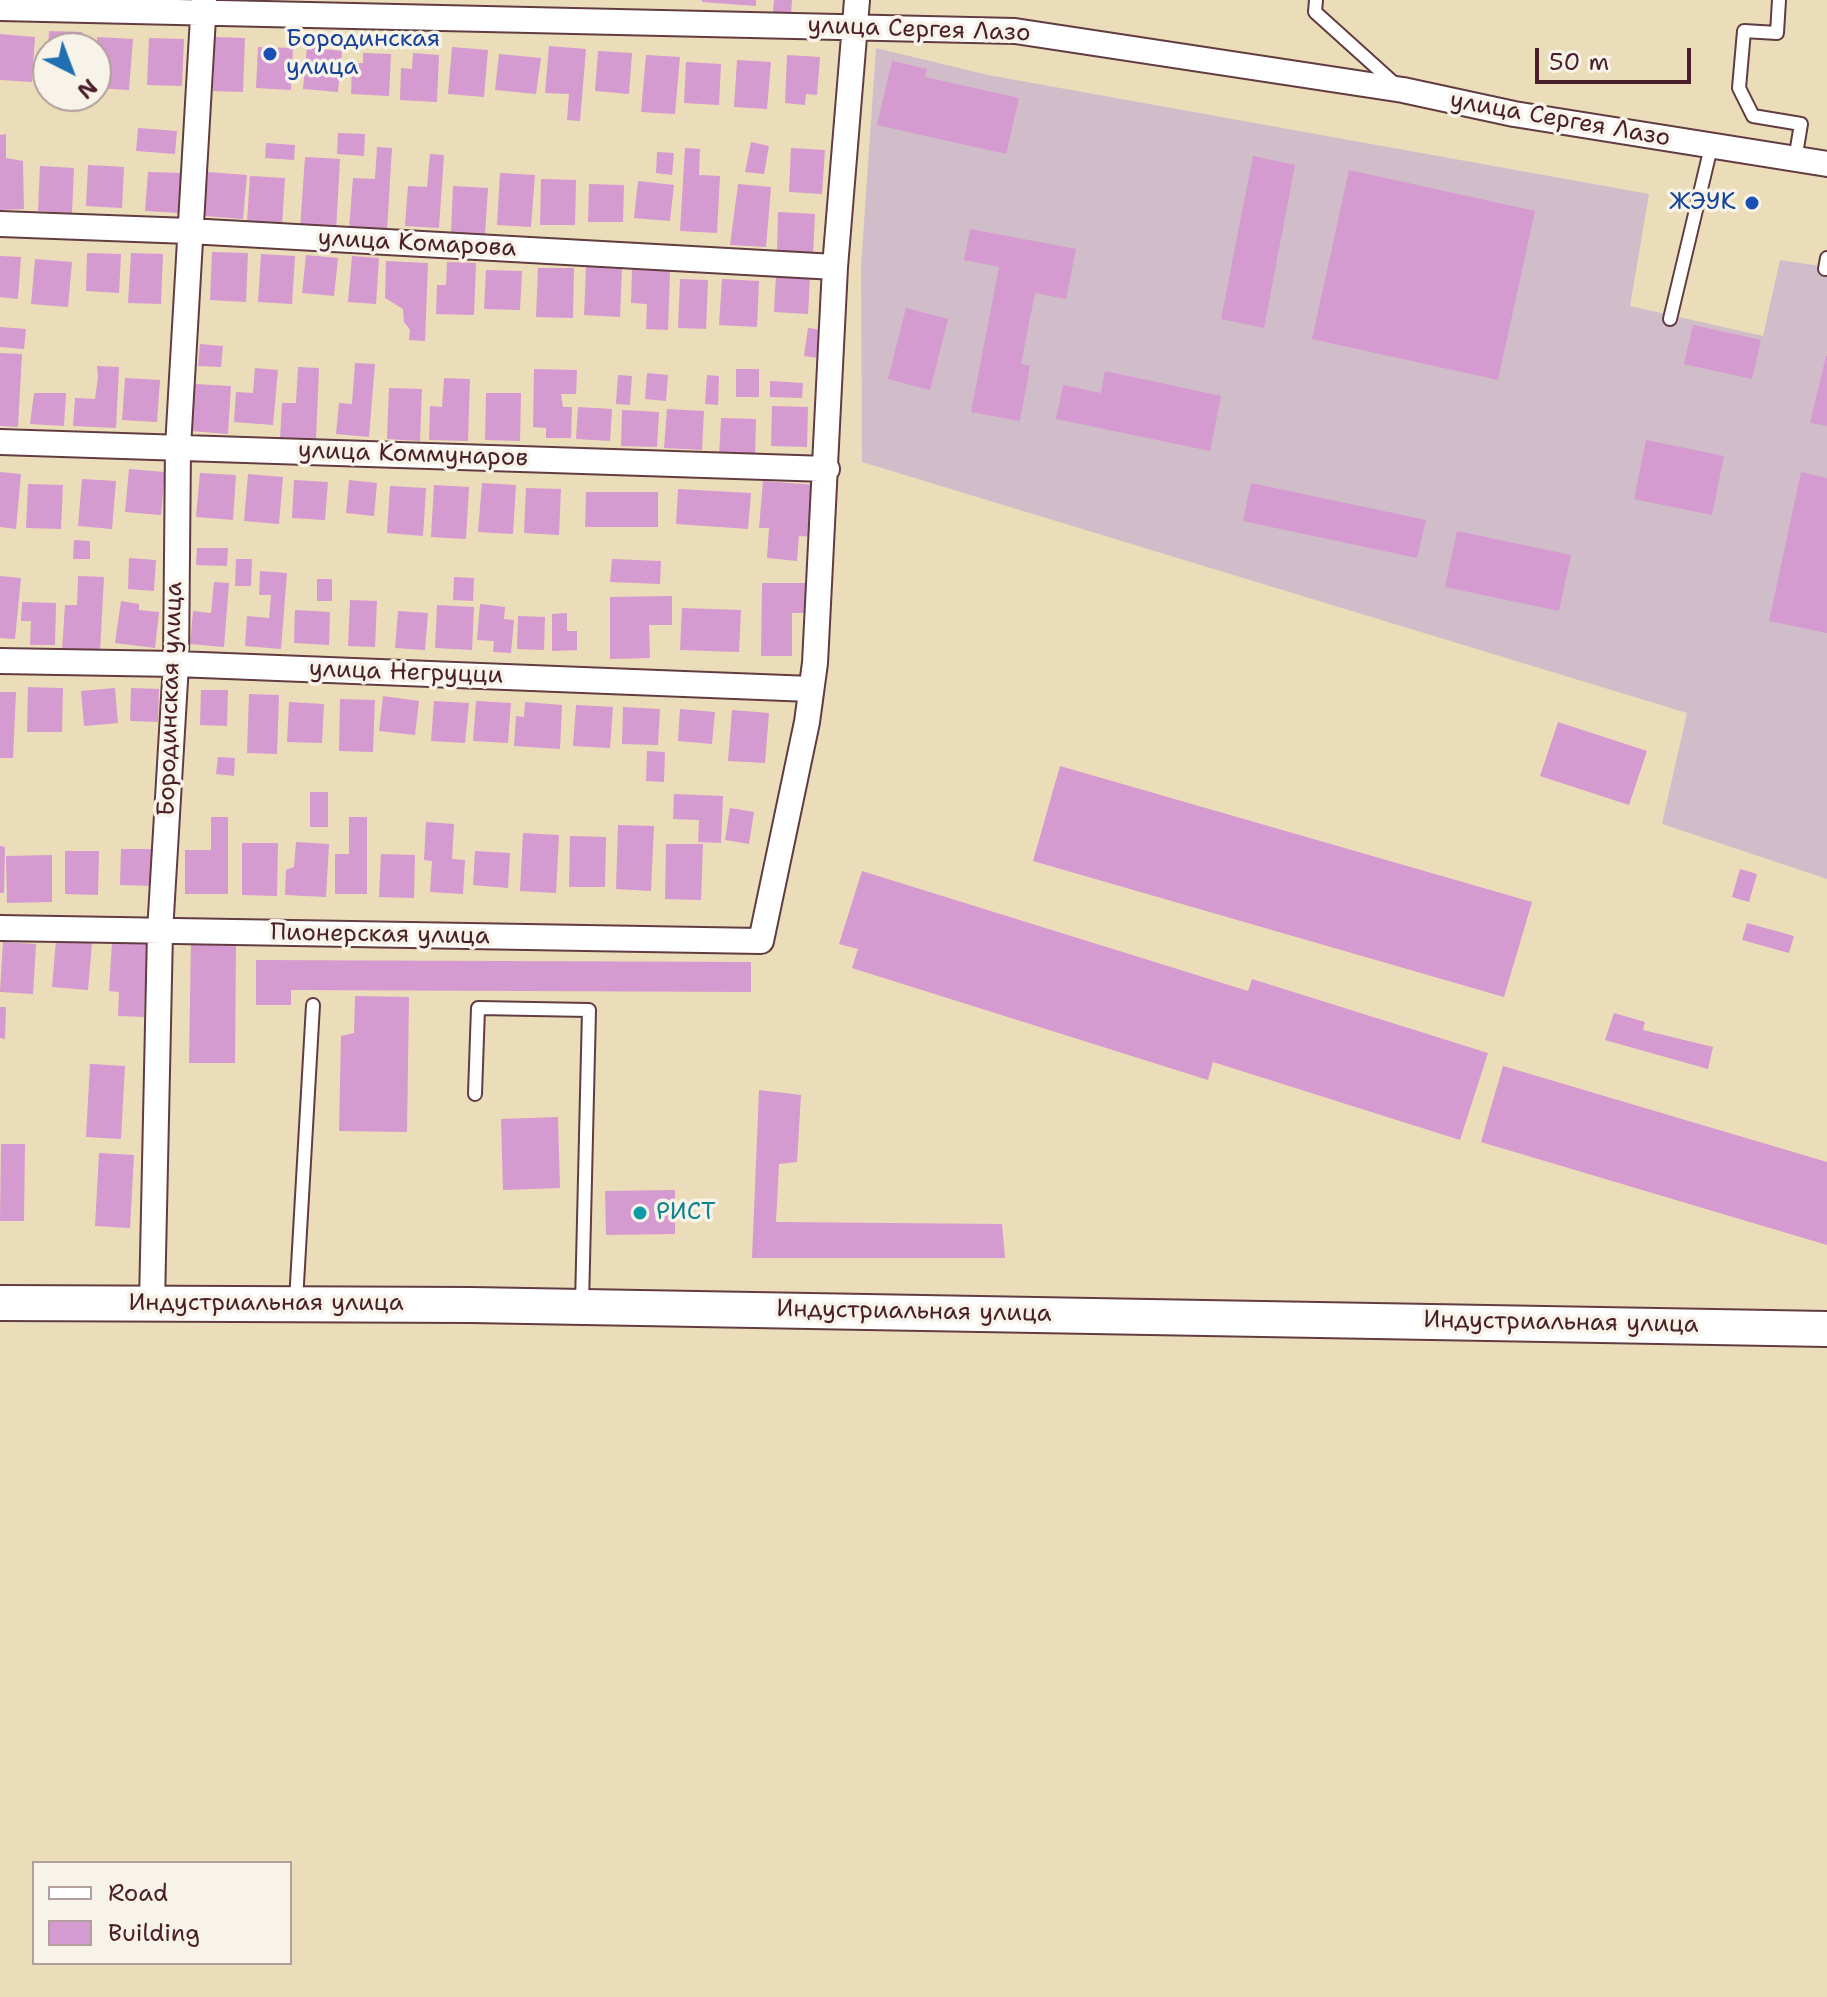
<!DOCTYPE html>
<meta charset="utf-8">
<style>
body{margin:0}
#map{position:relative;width:1827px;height:1997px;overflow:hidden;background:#ebddb9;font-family:"Shantell Sans",sans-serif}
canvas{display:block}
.legend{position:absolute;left:32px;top:1861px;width:260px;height:104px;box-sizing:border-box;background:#f7f3e8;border:2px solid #b29e9c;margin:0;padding:10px 14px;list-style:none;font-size:24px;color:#4a1f2b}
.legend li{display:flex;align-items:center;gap:16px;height:40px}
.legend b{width:40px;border:2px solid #b29e9c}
.north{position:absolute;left:32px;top:32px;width:80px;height:80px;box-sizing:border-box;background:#f7f3e8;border:2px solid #b29e9c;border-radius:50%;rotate:138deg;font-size:22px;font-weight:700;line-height:32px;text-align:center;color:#4a1f2b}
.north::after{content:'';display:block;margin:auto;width:28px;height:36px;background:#1f6fb2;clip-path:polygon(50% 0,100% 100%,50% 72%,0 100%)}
.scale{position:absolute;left:1535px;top:48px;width:156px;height:36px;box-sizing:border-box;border:4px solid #4a1f2b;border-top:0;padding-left:10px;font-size:24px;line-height:28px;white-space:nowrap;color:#4a1f2b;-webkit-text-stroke:6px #f7f3e8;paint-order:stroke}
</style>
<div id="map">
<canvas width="1827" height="1997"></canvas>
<ul class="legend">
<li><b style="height:10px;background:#fff"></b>Road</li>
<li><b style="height:22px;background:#d59acf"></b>Building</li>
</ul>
<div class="north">N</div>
<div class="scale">50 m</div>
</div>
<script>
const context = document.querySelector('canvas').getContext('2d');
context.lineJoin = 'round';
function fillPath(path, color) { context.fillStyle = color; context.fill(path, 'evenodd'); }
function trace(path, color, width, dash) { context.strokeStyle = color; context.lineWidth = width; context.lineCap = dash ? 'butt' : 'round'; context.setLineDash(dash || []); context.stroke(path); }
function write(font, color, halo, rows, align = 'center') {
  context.font = font + ' "Shantell Sans",sans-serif'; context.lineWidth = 7; context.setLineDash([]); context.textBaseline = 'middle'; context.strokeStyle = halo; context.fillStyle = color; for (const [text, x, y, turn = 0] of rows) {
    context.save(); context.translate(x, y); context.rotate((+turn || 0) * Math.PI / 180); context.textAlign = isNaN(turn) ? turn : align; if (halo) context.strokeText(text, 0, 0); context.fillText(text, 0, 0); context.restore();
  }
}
const industrial = new Path2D(`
 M876 48 988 75 1649 194 1630 306 1763 336 1780 260 1827 267V879L1662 824 1687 713 862 462 861 266Z`);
const building = new Path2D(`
 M702 0H756V6L702 2Z
 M774 0H792L791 15 773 13Z
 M49 31 82 32V48H48Z
 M0 34 35 37 32 82 0 80Z
 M97 37 133 39 129 90 96 88Z
 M215 37 245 38 243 92 213 91Z
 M149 38 184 39 182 86 147 85Z
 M549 46 586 49 580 121 567 120 569 94 545 93Z
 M258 47 293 48 291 90 256 88Z
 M307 47 342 51 338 92 303 89Z
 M452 47 488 50 484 97 448 94Z
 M598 51 632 53 629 94 595 91Z
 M363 53 391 54 389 96 351 94 352 63H363Z
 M413 53 439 55 437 102 400 100 401 68 412 69Z
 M499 54 541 58 536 94 495 90Z
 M646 55 680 57 675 114 641 112Z
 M787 55 820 57 817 95 806 94 805 105 785 103Z
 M737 60 771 62 767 109 734 107Z
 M892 61 927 69 925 77 1019 98 1006 154 877 125Z
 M686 62 721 64 719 105 684 103Z
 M138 128 177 131 175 154 136 151Z
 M338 133 365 134 364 156 337 154Z
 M6 134V158L23 161 24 209 0 210V135Z
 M751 142 769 146 764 174 745 172Z
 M266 143 295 145 294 160 265 158Z
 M377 147 392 148 387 231 349 229 353 178 375 179Z
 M685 148 700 149 699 175 720 176 717 233 680 231Z
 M791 148 825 150 822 194 789 192Z
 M657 152 674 153 672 175 656 173Z
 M430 154 444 155 439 228 405 226 408 186 427 187Z
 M1253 156 1295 165 1264 328 1221 319Z
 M305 157 340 159 336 231 300 229Z
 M88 165 124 167 122 208 86 206Z
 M40 166 74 168 72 213 38 211Z
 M1349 170 1535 211 1498 380 1312 339Z
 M148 172 183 173 180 213 145 211Z
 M208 172 247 175 243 219 204 216Z
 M500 173 535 175 531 227 497 225Z
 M250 176 285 178 282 225 247 222Z
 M541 179 576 180 575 225H540Z
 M638 181 674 185 670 221 634 218Z
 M589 184 624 185 623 222H588Z
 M738 184 771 187 766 247 730 245Z
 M453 186 488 188 485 235 451 233Z
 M778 212 815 214 813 254 777 253Z
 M970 229 1076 249 1066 299 1035 293 1021 364 1030 366 1020 421 971 412 999 267 964 260Z
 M212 252 248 253 246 302 210 300Z
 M87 253 121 254 119 293 86 291Z
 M131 253 163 254 161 304 128 303Z
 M261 254 295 256 292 304 258 302Z
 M306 255 338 258 334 296 302 293Z
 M0 256 21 257 18 299 0 297Z
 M352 256 379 258 376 304 348 302Z
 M35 259 72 262 68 307 31 304Z
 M386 261 428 263 425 341 409 340 410 330 404 322 403 309 385 298Z
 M447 262 476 263 474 315 436 314 437 285H446Z
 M586 267 622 269 620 317 584 315Z
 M538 268H574L573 318 536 317Z
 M632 269 670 271 668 330 646 329 647 304 631 303Z
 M486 270 522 271 520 310 484 309Z
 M776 275 810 277 808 314 774 312Z
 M680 279 708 280 706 329 678 328Z
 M722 279 759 281 757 327 719 325Z
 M906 308 948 319 930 390 888 379Z
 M1693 325 1761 340 1752 379 1684 364Z
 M0 327 26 329 24 349 0 347Z
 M808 328 822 330 818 358 804 356Z
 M200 344 223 346 221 367 198 366Z
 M0 353 22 354 18 427 0 426Z
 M1826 356H1827V426L1810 423Z
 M355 363 375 364 369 437 336 434 339 403 352 404Z
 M97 366 119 367 116 428 73 426 75 398 95 399 98 377Z
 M298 367 319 368 316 441 280 439 282 403H296Z
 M255 368 278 370 273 425 234 422 236 392 253 393Z
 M534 369 577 370 576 394H561L563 407H572L571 438H546V428L533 427Z
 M736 369H759V397H736Z
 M1105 371 1221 396 1210 451 1056 419 1063 385 1101 393Z
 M647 373 668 375 666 401 645 399Z
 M618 375 632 376 630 405 616 404Z
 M707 375 719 376 718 405 705 404Z
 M125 378 160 380 157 422 122 420Z
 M444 378 470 379 468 441 429 440 430 406 442 407Z
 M770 381 803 383 802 398 770 397Z
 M194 384 231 386 228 434 191 431Z
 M389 388 422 389 420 441 387 439Z
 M34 393H66L64 426 30 424Z
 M486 393H521L520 441 485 440Z
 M772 406 808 407 807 447 771 446Z
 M578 407 612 409 610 441 576 439Z
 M667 409 704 411 702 450 664 448Z
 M622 410 659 412 657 447 621 446Z
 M721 418 756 419 755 458 719 457Z
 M1646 440 1724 456 1712 515 1634 499Z
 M129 469 165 472 161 515 125 512Z
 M0 472 21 474 16 529 0 527Z
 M1801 472 1827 478V633L1769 621Z
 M200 473 236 475 233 520 196 517Z
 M248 474 283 477 279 524 244 521Z
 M82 479 116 481 112 529 78 526Z
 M294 480 328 482 325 520 292 518Z
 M349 480 377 483 374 516 346 513Z
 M763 481 816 485 812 537 799 536 797 561 767 558 769 528H759Z
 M482 483 516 485 513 534 478 532Z
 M1251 483 1426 520 1417 558 1243 521Z
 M28 484 63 485 61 529 26 528Z
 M434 485 469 487 466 539 431 537Z
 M390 486 426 488 423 536 387 533Z
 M526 488 561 489 559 535 524 533Z
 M678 489 751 493 748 529 676 524Z
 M586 492H658V527H585Z
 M1457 531 1571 555 1559 611 1445 587Z
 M74 540 90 541V559H73Z
 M197 548H228L227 566 196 565Z
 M129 558 156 560 154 591 128 589Z
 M236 559H252L251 586H235Z
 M612 559 661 561 660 584 610 582Z
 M260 571 287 573 281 649 245 646 247 616 269 618 271 595H259Z
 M0 576 21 578 15 639 0 638Z
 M78 576 104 577 100 652 62 650 65 605H77Z
 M454 577 474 578 473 601 453 600Z
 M317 579H332V601H317Z
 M214 582 229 583 224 647 190 644 193 611 211 613Z
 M762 583H811L810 613H792V656H761Z
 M672 596V625H649L650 658 610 659V597Z
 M350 600 377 601 375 647 348 646Z
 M121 601 139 604V610L159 612 155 648 115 643Z
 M22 602 56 603 55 645H30L31 621H21Z
 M480 604 505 607 504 619 514 620 511 653 493 652 494 641 477 640Z
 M437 605 474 607 472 650 435 648Z
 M682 608 741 610 739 652 680 650Z
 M295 610 330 612 329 645 294 643Z
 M398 611 428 613 425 650 395 648Z
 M567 613V631H577V650L552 651V614Z
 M518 616 545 617 544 650 517 649Z
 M28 687 63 688 62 732H27Z
 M115 688 118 723 84 726 81 691Z
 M131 688 159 689 158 722 130 721Z
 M201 690H228L227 726 200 725Z
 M0 692H16L13 758H0Z
 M249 694 279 695 277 754 247 753Z
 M383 696 419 701 415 735 379 731Z
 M340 699 375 700 373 752 339 751Z
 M434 701 469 703 465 743 431 741Z
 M476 701 511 703 508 743 473 741Z
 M289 702 324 704 322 743 287 742Z
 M525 702 562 705 560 749 514 746 516 716 524 717Z
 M576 705 613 707 610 748 573 746Z
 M623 707 660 709 658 745 622 744Z
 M680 709 715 712 712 744 678 741Z
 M732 710 769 713 765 763 728 761Z
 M1558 722 1647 751 1629 805 1540 776Z
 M647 751 665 752 664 782 646 781Z
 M218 757 235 758 234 776 216 774Z
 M1060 766 1532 902 1504 997 1033 861Z
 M310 792H328V827H310Z
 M674 794 723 796 721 843 698 842 699 820 673 819Z
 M730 808 754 812 749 844 725 840Z
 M211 817H228V894H185V850H211Z
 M349 817H367V894H335V854H349Z
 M426 822 454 824 452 859 465 860 463 894 430 892 432 861 424 860Z
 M618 825 654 826 651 891 616 889Z
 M523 833 559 835 556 893 520 891Z
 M570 836 606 837 605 887H569Z
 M296 842 329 844 326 897 285 895 286 870 294 867Z
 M242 843H278L277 896 242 895Z
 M666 844H703L701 900 665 899Z
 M0 846 5 847 4 893H0Z
 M121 849H154L153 886 120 885Z
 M65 851H99L98 895 65 894Z
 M475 851 510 853 508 888 473 885Z
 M381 854 415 855 414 898 379 897Z
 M52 855V902L7 903 6 856Z
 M1740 869 1757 874 1749 902 1732 897Z
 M862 871 1248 991 1252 979 1488 1053 1460 1140 1213 1062 1208 1080 852 968 858 949 839 944Z
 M1747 923 1794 936 1789 953 1742 940Z
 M191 939H236L235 1063H189Z
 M56 940 92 943 88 990 52 987Z
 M3 942 36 944 33 994 0 992Z
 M112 942 147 943 144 1017 118 1016 119 992 109 991Z
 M256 960 751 962V992L291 990V1005H256Z
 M355 996 409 997 407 1132 339 1131 341 1036 354 1033Z
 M0 1007H6L5 1039 0 1038Z
 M1614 1013 1645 1022 1643 1030 1713 1047 1708 1069 1605 1040Z
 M90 1064 125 1066 121 1139 86 1137Z
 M1503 1066 1827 1162V1245L1481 1142Z
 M759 1090 801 1095 797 1162 779 1164 776 1222 1002 1224 1005 1258H752Z
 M558 1117 560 1188 503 1190 501 1119Z
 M1 1144H25L24 1221H0Z
 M99 1153 134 1155 130 1228 95 1226Z
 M675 1190V1234L606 1235 605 1191Z`);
const service = new Path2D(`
 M1316 0 1315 12 1397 86
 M1779 0 1777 33 1744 31 1739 88 1753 116 1801 124 1795 160
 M1825 269 1827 258
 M1670 319 1711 147
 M475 1094 478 1008 589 1010 582 1304
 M296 1301 313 1005`);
const minor = new Path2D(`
 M0 8 1015 31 1403 90 1514 114 1827 164
 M0 224 189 231 835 267
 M0 442 827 469
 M0 661 176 664 811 689
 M0 928 761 941 807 722 815 663 835 267 857 0
 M152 1303 160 932 176 664 178 447 204 0`);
const secondary = new Path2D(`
 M0 1303 471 1305 1827 1329`);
const markers = [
 [270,54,8,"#1a4fb4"],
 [1752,203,8,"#1a4fb4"],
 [640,1213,8,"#0f9aa8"]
];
const streetNames = [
 ["улица Сергея Лазо",919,30,2],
 ["улица Сергея Лазо",1560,120,10],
 ["улица Комарова",417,244,3],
 ["улица Коммунаров",413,455,2],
 ["улица Негруцци",406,673,2],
 ["Бородинская улица",171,699,-88],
 ["Пионерская улица",380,935,1],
 ["Индустриальная улица",266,1304],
 ["Индустриальная улица",914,1312,1],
 ["Индустриальная улица",1561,1323,1]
];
const transitNames = [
 ["Бородинская",286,40],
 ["улица",286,68],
 ["ЖЭУК",1736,203,"right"]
];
const cultureNames = [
 ["РИСТ",656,1213]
];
fillPath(industrial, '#d1bdc9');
fillPath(building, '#d59acf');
trace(service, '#623c40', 16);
trace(minor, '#623c40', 28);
trace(secondary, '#623c40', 38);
trace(service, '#fff', 12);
trace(minor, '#fff', 24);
trace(secondary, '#fff', 34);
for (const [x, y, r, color] of markers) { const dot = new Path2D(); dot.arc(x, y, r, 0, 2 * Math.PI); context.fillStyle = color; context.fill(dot); trace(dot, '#f7f3e8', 3); }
write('24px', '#4a1f2b', '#f7f3e8', streetNames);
write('24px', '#164399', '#f7f3e8', transitNames, 'left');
write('24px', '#0d838f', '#f7f3e8', cultureNames, 'left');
</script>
